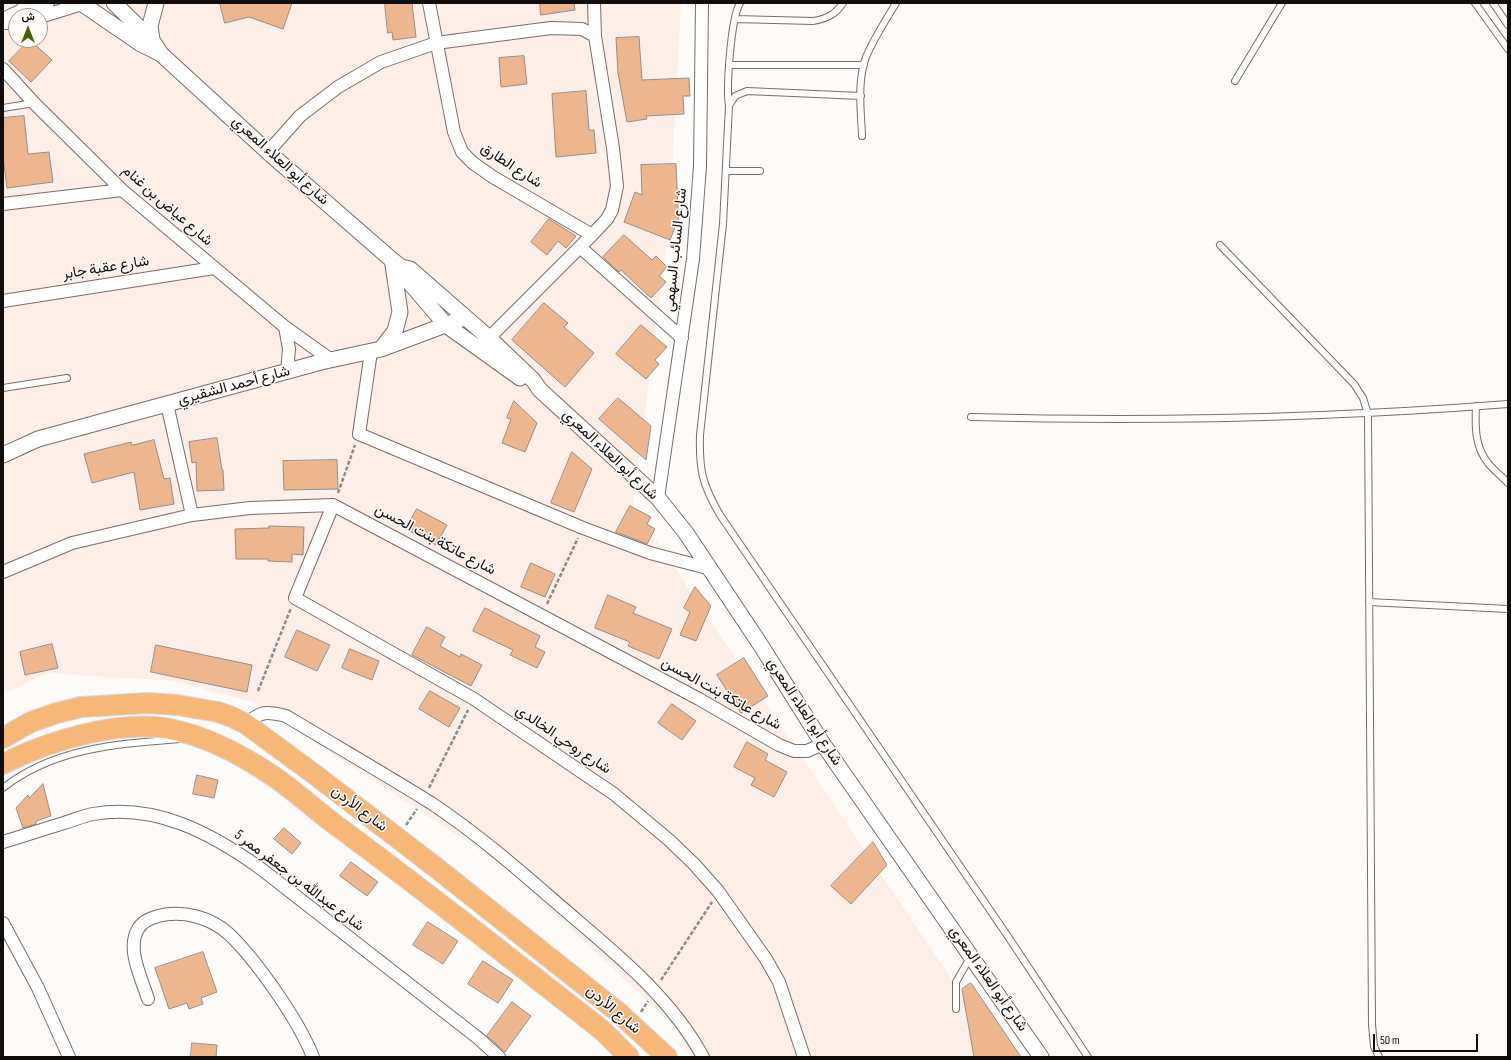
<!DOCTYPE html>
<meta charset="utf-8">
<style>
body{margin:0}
#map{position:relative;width:1511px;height:1060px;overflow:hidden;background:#fffbf9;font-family:"Sofia Sans Condensed",Vazirmatn,sans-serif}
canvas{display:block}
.frame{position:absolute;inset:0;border:4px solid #100d0c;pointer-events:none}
.north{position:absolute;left:8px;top:8px;width:40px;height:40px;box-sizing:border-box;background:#fffbf9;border:1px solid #9f9c9a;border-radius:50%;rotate:0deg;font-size:11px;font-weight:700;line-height:16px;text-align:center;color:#100d0c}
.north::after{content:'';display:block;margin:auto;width:14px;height:18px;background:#495f08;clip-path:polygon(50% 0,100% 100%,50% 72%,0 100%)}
.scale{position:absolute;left:1373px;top:1034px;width:105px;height:18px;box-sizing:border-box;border:2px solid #100d0c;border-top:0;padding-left:5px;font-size:12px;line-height:14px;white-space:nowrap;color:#100d0c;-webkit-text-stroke:3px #fffbf9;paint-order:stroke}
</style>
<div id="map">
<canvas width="1511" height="1060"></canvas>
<div class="frame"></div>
<div class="north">ش</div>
<div class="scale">50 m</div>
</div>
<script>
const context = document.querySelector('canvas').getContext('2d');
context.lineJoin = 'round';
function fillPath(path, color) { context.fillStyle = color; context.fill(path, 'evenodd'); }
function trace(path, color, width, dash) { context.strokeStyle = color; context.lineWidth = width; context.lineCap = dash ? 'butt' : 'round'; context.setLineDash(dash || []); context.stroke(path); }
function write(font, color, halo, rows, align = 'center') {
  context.font = font + ' "Sofia Sans Condensed",Vazirmatn,sans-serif'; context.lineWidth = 3; context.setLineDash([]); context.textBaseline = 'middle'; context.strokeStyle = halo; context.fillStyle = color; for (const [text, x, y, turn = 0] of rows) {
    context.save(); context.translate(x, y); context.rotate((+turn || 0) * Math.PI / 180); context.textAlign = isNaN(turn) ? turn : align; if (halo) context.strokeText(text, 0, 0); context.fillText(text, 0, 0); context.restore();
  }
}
const built = new Path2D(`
 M3 3H681L669 225 633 506 1004 1057H690L676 1028 503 865 253 702 174 681 47 673 3 694ZM16 16H40V40H16Z`);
const building = new Path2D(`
 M220 3H292L283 29 249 17 225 23Z
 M385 3H412L416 37 393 40 392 32 388 33Z
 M540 3H574L575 10 541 15Z
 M639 37 642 80 689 78 690 96H683L684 114 646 116 647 119 627 122 618 73 616 38Z
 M30 40 52 60 31 82 9 61Z
 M524 56 527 84 501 87 499 58Z
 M586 91 589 130H594L596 153 556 157 552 94Z
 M24 116 28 154 49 152 53 182 7 188 3 157V118Z
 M676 164 678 209 682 210 670 240 624 222 635 192 642 195 641 165Z
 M549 219 576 236 566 248 558 241 547 255 531 242Z
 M624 235 652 260 656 256 667 267 659 276 666 282 651 298 621 270 619 272 603 257Z
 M544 303 568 323 564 327 594 353 565 387 512 340Z
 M641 325 667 347 655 360 659 364 646 379 616 354Z
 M618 398 651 426 646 460 599 419Z
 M514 401 537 423 525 452 502 443 511 419 507 418Z
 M217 438 222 470H223L224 490 197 491 196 462 192 463 189 442Z
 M154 440 164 479 170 478 174 504 140 510 134 472 92 483 84 454 131 442 132 445Z
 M572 452 592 469 574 512 551 503Z
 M337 460 338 489 284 490 283 461Z
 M630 506 651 517 647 524 655 529 647 544 616 532Z
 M417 509 447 525 436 545 406 529Z
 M269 526 304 527 303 555 292 554V562L268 561V559H236L235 529 269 528Z
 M531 563 555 574 545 597 521 587Z
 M695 587 711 606 696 641 680 635 690 612 684 608Z
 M608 595 636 607 633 613 672 629 659 659 628 646 630 642 595 628Z
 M485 608 540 636 535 647 545 652 537 668 510 655 513 650 473 631Z
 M427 627 445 637 440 646 460 657 461 654 482 665 471 686 412 655Z
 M297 630 330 645 317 671 285 657Z
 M52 644 58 668 25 675 20 652Z
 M156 645 252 665 247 692 151 672Z
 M350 649 379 661 372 680 342 668Z
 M744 658 768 696 741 713 717 675Z
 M430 691 460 708 449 727 419 709Z
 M672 704 696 721 682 740 658 723Z
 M747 742 768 754 765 760 787 772 774 797 751 785 755 778 734 767Z
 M197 775 218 780 214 798 193 794Z
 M43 784 51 816 36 821V824L23 828 16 808 28 795 29 798Z
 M284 828 301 843 292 854 274 839Z
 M873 842 887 865 851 904 831 886Z
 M351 862 378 882 367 896 340 876Z
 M428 922 458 941 443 964 413 945Z
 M203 952 217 992 201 998 203 1004 189 1009 187 1003 169 1009 155 968Z
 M483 961 513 980 498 1003 468 984Z
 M971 983 1021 1057H974L962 989Z
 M512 1002 531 1016 505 1052 487 1036Z
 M192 1043 217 1045 216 1057H191Z`);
const path = new Path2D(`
 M338 493 355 445
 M547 604 578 538
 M258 691 291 608
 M429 788 468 710
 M406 825 417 809
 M661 980 712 902
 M641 1012 648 1001`);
const service = new Path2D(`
 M1475 3 1508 49
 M1493 3 1508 25
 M735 19 813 21C826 19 835 15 843 3
 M730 65H864
 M1235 81 1282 3
 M861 96 747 91 735 96 729 106 723 224 700 435C699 470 702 484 720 515L1007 935 1088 1057
 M729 106C726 87 731 18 740 3
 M3 108 34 103
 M862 136C861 111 857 81 866 57 874 38 886 20 896 3
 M726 171H760
 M1220 245 1354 384 1363 398 1368 414 1372 1025 1374 1046 1379 1057
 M3 388 67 378
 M1476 406C1475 427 1475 447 1488 463 1494 471 1502 476 1508 483
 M971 417C1150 422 1329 418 1508 404
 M1369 602 1508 609
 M3 788C54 748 117 744 179 739
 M956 1009V982L971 956`);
const minor = new Path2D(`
 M429 3 454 132 462 152 473 163 493 177 592 235
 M40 17 85 3
 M3 19 24 9 48 3
 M3 23H16
 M3 69 34 103 122 190 285 327 289 349 287 372
 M268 152 300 116 338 87 381 62 436 43 551 28 582 29 595 36
 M3 204 122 190
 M580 247 682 338
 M3 301 214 268
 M285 327 331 360
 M489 338 592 235 607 219 612 210 617 186 613 148 595 36 594 3
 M371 352 359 434 583 528 650 553 711 569
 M167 404 192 515
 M658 498 693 259 700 166 702 3
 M333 505 295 598 474 699 614 794 669 840 694 864 718 891 766 959 779 982 804 1057
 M3 572 72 543 192 515 250 508 333 505 699 699 779 745 794 751H807L823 744
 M246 724C261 711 266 711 286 716 334 745 383 773 431 803 484 838 531 881 579 922 625 961 674 1003 703 1057
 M3 842C23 836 44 829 64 823 74 820 83 816 93 814 155 803 211 833 260 868L478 1038 499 1057
 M3 923 38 988 69 1057
 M148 999C142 979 126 949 138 929 142 921 151 918 158 916 183 910 210 917 229 934 257 961 299 1021 313 1057`);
const tertiary = new Path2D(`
 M81 3 141 44 161 54
 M114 3 152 40 161 54 268 152 392 260 401 267 410 269 489 338 533 380 540 390 658 498 686 533 760 644 823 744 1041 1057
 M24 9 29 3
 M152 40 150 26 156 3
 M401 267 404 276 446 325 520 378
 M381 349 395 331 400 312 393 265
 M3 455 38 439 321 362 381 349 464 318`);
const trunk = new Path2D(`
 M3 738 31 722 57 713 81 707 148 703 177 705 218 712 232 717 246 724 314 774 434 866 618 1012 667 1057
 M3 764C47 741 121 719 170 729 205 736 240 754 270 774 293 789 314 809 337 826 427 892 515 962 603 1031L629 1057`);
const streetNames = [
 ["شارع أبو العلاء المعري",280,161,42],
 ["شارع الطارق",511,166,33],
 ["شارع عياض بن غنام",167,206,41],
 ["شارع السائب السهمي",676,250,-84],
 ["شارع عقبة جابر",106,268,-9],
 ["شارع أحمد الشقيري",234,386,-15],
 ["شارع أبو العلاء المعري",610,455,43],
 ["شارع عاتكة بنت الحسن",435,540,28],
 ["شارع عاتكة بنت الحسن",721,694,29],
 ["شارع أبو العلاء المعري",804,712,57],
 ["شارع روحي الخالدي",563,740,34],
 ["شارع الأردن",359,809,37],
 ["شارع عبدالله بن جعفر ممر 5",299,881,37],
 ["شارع أبو العلاء المعري",988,979,55],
 ["شارع الأردن",613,1010,40]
];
fillPath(built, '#fdeee8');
fillPath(building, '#edb68e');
trace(building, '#968e88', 1);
trace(service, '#766d69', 8);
trace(minor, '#766d69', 14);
trace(tertiary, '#766d69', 17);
trace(trunk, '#d9d8d8', 22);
trace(path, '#8e8a89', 2.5, [4, 2]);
trace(service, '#fff', 6);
trace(minor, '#fff', 12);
trace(tertiary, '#fff', 15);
trace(trunk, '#f6b778', 20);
write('15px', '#100d0c', '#fffbf9', streetNames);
</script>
